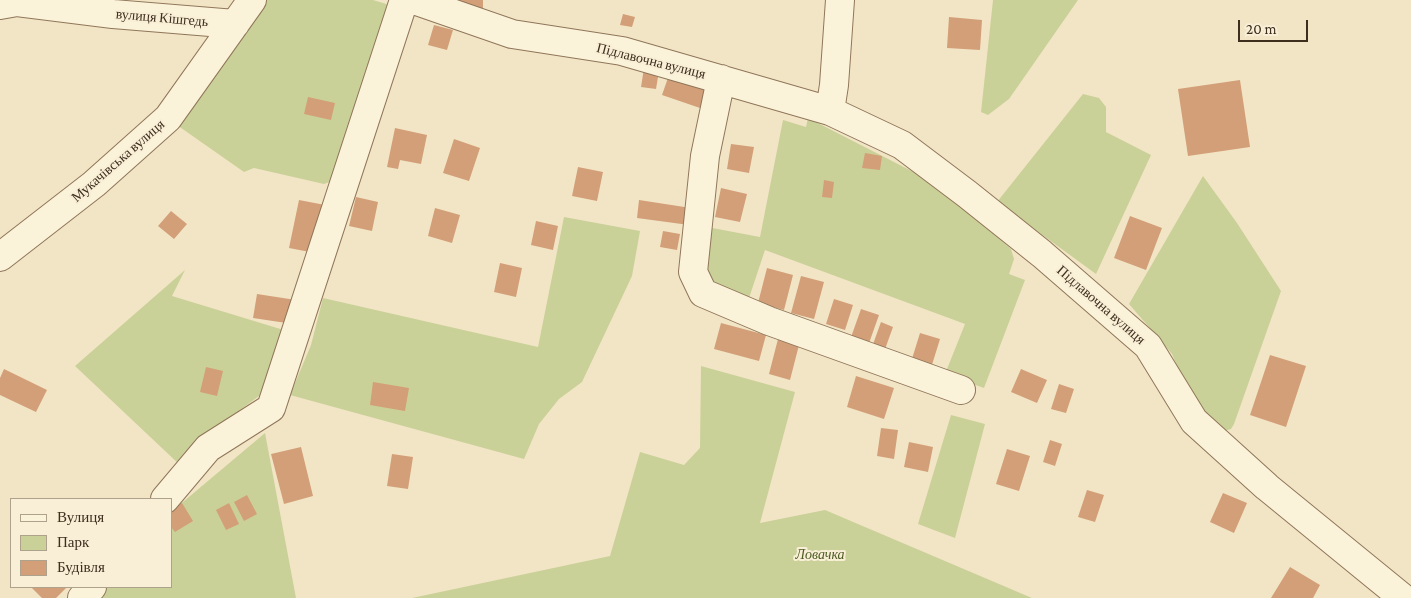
<!DOCTYPE html>
<meta charset="utf-8">
<style>
body{margin:0}
#map{position:relative;width:1411px;height:598px;overflow:hidden;background:#f2e5c5;font-family:"Crimson Pro",serif}
canvas{display:block}
.legend{position:absolute;left:10px;top:498px;width:162px;height:90px;box-sizing:border-box;background:#f8efd6;border:1px solid #aea28c;margin:0;padding:6px 9px;list-style:none;font-size:15px;color:#3e2e1e}
.legend li{display:flex;align-items:center;gap:10px;height:25px}
.legend b{width:25px;border:1px solid #aea28c}
.scale{position:absolute;left:1238px;top:20px;width:70px;height:22px;box-sizing:border-box;border:2px solid #3e2e1e;border-top:0;padding-left:6px;font-size:15px;line-height:18px;white-space:nowrap;color:#3e2e1e;-webkit-text-stroke:4px #f8efd6;paint-order:stroke}
</style>
<div id="map">
<canvas width="1411" height="598"></canvas>
<ul class="legend">
<li><b style="height:6px;background:#fbf2da"></b>Вулиця</li>
<li><b style="height:14px;background:#cad198"></b>Парк</li>
<li><b style="height:14px;background:#d39f78"></b>Будівля</li>
</ul>
<div class="scale">20 m</div>
</div>
<script>
const context = document.querySelector('canvas').getContext('2d');
context.lineJoin = 'round';
function fillPath(path, color) { context.fillStyle = color; context.fill(path, 'evenodd'); }
function trace(path, color, width, dash) { context.strokeStyle = color; context.lineWidth = width; context.lineCap = dash ? 'butt' : 'round'; context.setLineDash(dash || []); context.stroke(path); }
function write(font, color, halo, rows, align = 'center') {
  context.font = font + ' "Crimson Pro",serif'; context.lineWidth = 4; context.setLineDash([]); context.textBaseline = 'middle'; context.strokeStyle = halo; context.fillStyle = color; for (const [text, x, y, turn = 0] of rows) {
    context.save(); context.translate(x, y); context.rotate((+turn || 0) * Math.PI / 180); context.textAlign = isNaN(turn) ? turn : align; if (halo) context.strokeText(text, 0, 0); context.fillText(text, 0, 0); context.restore();
  }
}
const green = new Path2D(`
 M263 0H373L393 6 340 178 324 184 254 168 244 172 174 123Z
 M993 0H1078L1009 99 988 115 981 112Z
 M1083 94 1099 98 1106 107V132L1151 155 1096 274 997 202Z
 M808 118 937 184 1011 249 1014 259 1009 274 1025 280 984 388 945 374 965 324 765 250 747 304 707 286V227L760 237 783 120 806 127Z
 M1203 176 1237 223 1281 291 1234 424 1231 429 1224 431 1209 421 1190 397 1172 354 1129 304Z
 M564 217 640 231 632 276 582 382 559 399 539 424 524 459 290 395 311 345 323 298 538 347Z
 M185 270 172 296 287 331 267 390 228 419 181 466 75 366Z
 M701 366 795 392 760 523 825 510 1032 598H412L610 556 640 452 684 465 700 448Z
 M951 415 985 424 955 538 918 524Z
 M265 433 296 598H92L101 587H171V512Z`);
const building = new Path2D(`
 M447 0H483V15Z
 M623 14 635 17 632 27 620 25Z
 M949 17 982 20 980 50 947 48Z
 M434 25 453 30 447 50 428 45Z
 M644 68 656 69 655 76 658 77 656 89 641 87Z
 M670 72 708 85 700 108 662 95Z
 M1240 80 1250 147 1188 156 1178 89Z
 M308 97 335 103 331 120 304 114Z
 M395 128 427 135 421 164 400 160 398 169 387 167Z
 M454 139 480 148 469 181 443 173Z
 M731 144 754 147 749 173 727 169Z
 M865 153 882 156 880 170 862 168Z
 M578 167 603 172 597 201 572 196Z
 M824 180 834 182 832 198 822 197Z
 M721 188 747 194 740 222 715 217Z
 M356 197 378 202 372 231 349 226Z
 M299 200 325 205 315 253 289 248Z
 M639 200 691 208 689 225 637 218Z
 M435 208 460 215 452 243 428 236Z
 M171 211 187 224 174 239 158 226Z
 M1130 216 1162 228 1146 270 1114 258Z
 M536 221 558 226 553 250 531 245Z
 M663 231 680 234 677 250 660 247Z
 M500 263 522 268 516 297 494 292Z
 M767 268 793 275 784 310 758 303Z
 M801 276 824 282 814 319 791 313Z
 M257 294 296 300 293 324 253 318Z
 M834 299 853 305 845 330 826 324Z
 M861 309 879 315 868 346 850 340Z
 M881 322 893 327 884 352 872 347Z
 M721 323 766 335 759 361 714 349Z
 M920 333 940 339 931 368 911 362Z
 M778 339 799 345 790 380 769 374Z
 M1270 355 1306 366 1286 427 1250 415Z
 M206 367 223 371 217 396 200 392Z
 M4 369 47 390 36 412 0 395V378Z
 M1021 369 1047 380 1037 403 1011 392Z
 M856 376 894 388 884 419 847 407Z
 M373 382 409 388 405 411 370 405Z
 M1059 384 1074 389 1066 413 1051 409Z
 M881 428 898 430 894 459 877 456Z
 M1050 440 1062 444 1055 466 1043 462Z
 M909 442 933 447 928 472 904 467Z
 M301 447 313 496 284 504 271 454Z
 M1007 449 1030 456 1019 491 996 484Z
 M392 454 413 457 408 489 387 486Z
 M1087 490 1104 495 1095 522 1078 517Z
 M1223 493 1247 503 1234 533 1210 522Z
 M247 495 257 514 244 521 234 502Z
 M182 503 193 521 175 532 171 527V509Z
 M229 503 239 524 226 530 216 510Z
 M1290 567 1320 585 1313 598H1271Z
 M31 587H67L56 598H42Z`);
const minor = new Path2D(`
 M414 0 512 34 622 51 830 111 902 145 967 194 1042 254 1148 346 1194 421 1267 487 1403 598
 M0 5 17 2 113 14 235 24
 M721 79 705 156 693 272 703 293 769 321 961 390
 M830 111 834 85 840 0
 M0 257 94 184 168 118 252 0
 M165 499 208 448 271 408 404 0
 M82 598 92 587`);
const streetNames = [
 ["вулиця Кішгедь",162,18,5],
 ["Підлавочна вулиця",651,61,14],
 ["Мукачівська вулиця",118,161,-41],
 ["Підлавочна вулиця",1101,305,41]
];
const parkNames = [
 ["Ловачка",820,555]
];
fillPath(green, '#cad198');
fillPath(building, '#d39f78');
trace(minor, '#8f7659', 30);
trace(minor, '#fbf2da', 28);
write('14px', '#3e2e1e', '#f8efd6', streetNames);
write('italic 14px', '#4d5c23', '#f8efd6', parkNames);
</script>
